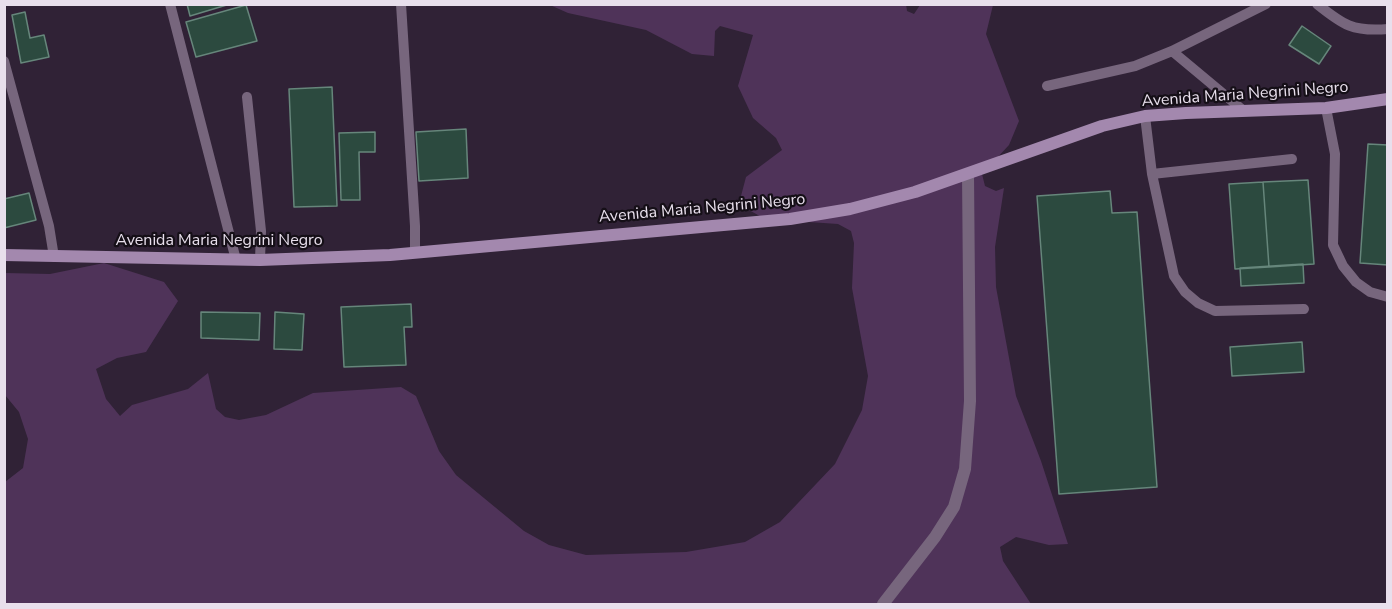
<!DOCTYPE html>
<style>
body{margin:0}
#map{position:relative;width:1392px;height:609px;overflow:hidden;background:#302236;font-family:"Nunito Sans",sans-serif}
canvas{display:block}
.frame{position:absolute;inset:0;border:6px solid #e8dfec;pointer-events:none}
</style>
<div id="map">
<canvas width="1392" height="609"></canvas>
<div class="frame"></div>
</div>
<script>
const context = document.querySelector('canvas').getContext('2d');
context.lineJoin = 'round';
function fillPath(path, color) { context.fillStyle = color; context.fill(path, 'evenodd'); }
function trace(path, color, width, dash) { context.strokeStyle = color; context.lineWidth = width; context.lineCap = dash ? 'butt' : 'round'; context.setLineDash(dash || []); context.stroke(path); }
function write(font, color, halo, rows, align = 'center') {
  context.font = font + ' "Nunito Sans",sans-serif'; context.lineWidth = 4.5; context.setLineDash([]); context.textBaseline = 'middle'; context.strokeStyle = halo; context.fillStyle = color; for (const [text, x, y, turn = 0] of rows) {
    context.save(); context.translate(x, y); context.rotate((+turn || 0) * Math.PI / 180); context.textAlign = isNaN(turn) ? turn : align; if (halo) context.strokeText(text, 0, 0); context.fillText(text, 0, 0); context.restore();
  }
}
const green = new Path2D(`
 M906 4 907 11 914 14 920 5H993L986 34 1019 121 1009 145 982 174 985 186 996 191 1004 188 995 247 996 287 1016 396 1041 461 1068 544 1049 545 1016 537 1000 547 1003 561 1031 604H5V482L23 468 28 439 19 412 5 395V273L50 274 104 263 164 282 178 301 146 352 117 358 96 369 106 399 120 416 132 405 188 389 208 373 216 409 225 417 239 420 266 415 313 393 401 387 416 396 439 451 456 475 524 531 549 545 586 555 686 552 745 542 780 522 835 464 862 410 868 376 852 288 854 243 851 231 838 224 765 219 749 210 741 196 746 177 782 150 776 138 753 118 738 86 753 35 720 26 715 31 714 56 692 54 646 30 568 13 550 5Z`);
const building = new Path2D(`
 M187 4H230L190 16Z
 M246 5 257 41 196 57 186 22Z
 M25 12 30 38 44 35 49 57 21 63 12 15Z
 M1302 26 1331 46 1319 64 1289 45Z
 M332 87 337 206 294 207 289 89Z
 M466 129 468 178 419 181 416 132Z
 M375 132V152H359L360 200H341L339 133Z
 M1368 144 1388 145V265L1360 263Z
 M1308 180 1314 264 1269 267 1263 182Z
 M1263 182 1269 267 1235 269 1229 184Z
 M1110 191 1112 213 1137 212 1157 487 1059 494 1037 196Z
 M29 193 36 220 4 228V199Z
 M1303 264 1304 283 1241 286 1240 268Z
 M411 304 412 327H404L406 365 344 367 341 307Z
 M201 312 260 313 259 340 201 338Z
 M275 312 304 314 302 350 274 349Z
 M1302 342 1304 372 1232 376 1230 347Z`);
const lane = new Path2D(`
 M170 4 236 260
 M401 4 415 226V253
 M1317 4C1343 25 1353 32 1388 29
 M1172 51 1244 111
 M4 61 49 226 54 257
 M1047 86 1135 66 1172 51 1266 4
 M247 97 261 231 260 260
 M1326 108 1335 154 1333 245 1343 266 1356 282 1370 292 1388 297
 M1145 116 1152 174 1174 276 1185 292 1198 303 1215 311 1304 309
 M1152 174 1292 159`);
const street = new Path2D(`
 M883 604 935 537 954 507 965 469 970 401 968 174`);
const secondary = new Path2D(`
 M4 255 260 260 390 255 790 219 850 209 915 192 1102 126 1145 116 1186 113 1326 108 1388 99`);
const streetNames = [
 ["Avenida Maria Negrini Negro",1245,95,-4],
 ["Avenida Maria Negrini Negro",702,209,-5],
 ["Avenida Maria Negrini Negro",219,241]
];
fillPath(green, '#4f3359');
fillPath(building, '#2c4a3f');
trace(building, '#66867b', 1.5);
trace(lane, '#77667d', 10);
trace(street, '#77667d', 12);
trace(secondary, '#a388ae', 12);
write('16px', '#e8dfec', '#150f17', streetNames);
</script>
